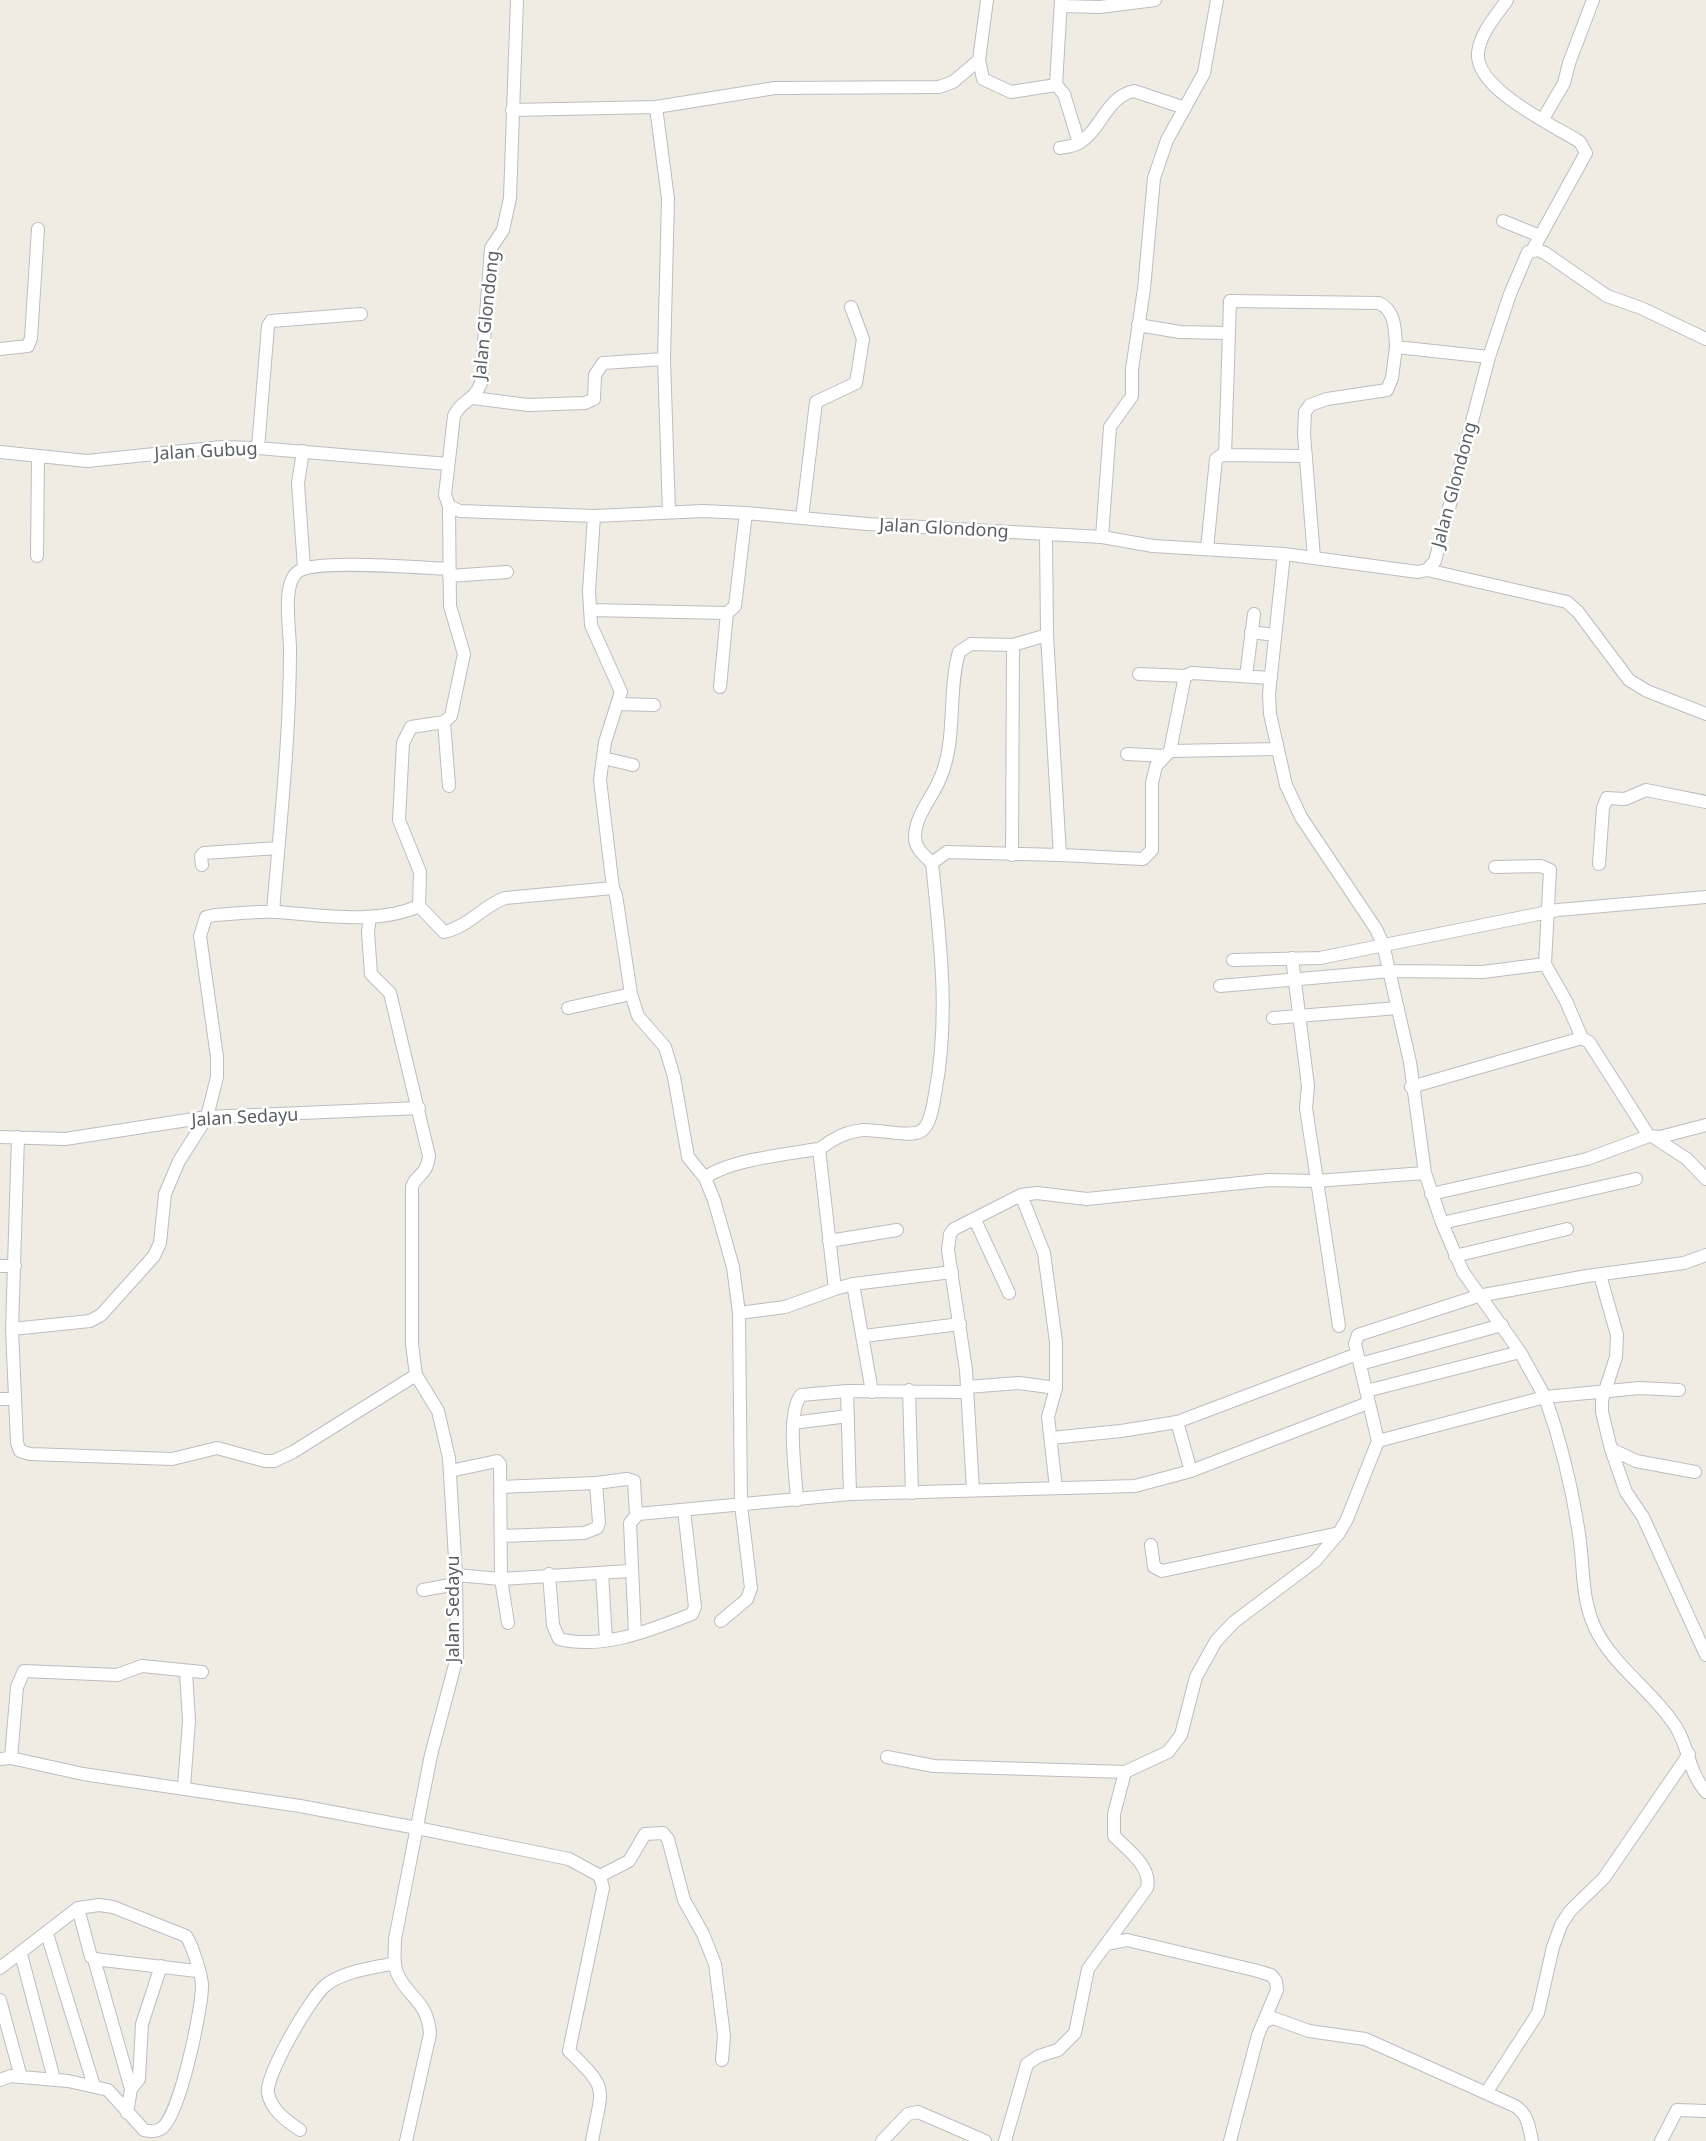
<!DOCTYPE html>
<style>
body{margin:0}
canvas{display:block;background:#efede3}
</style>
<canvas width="1706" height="2141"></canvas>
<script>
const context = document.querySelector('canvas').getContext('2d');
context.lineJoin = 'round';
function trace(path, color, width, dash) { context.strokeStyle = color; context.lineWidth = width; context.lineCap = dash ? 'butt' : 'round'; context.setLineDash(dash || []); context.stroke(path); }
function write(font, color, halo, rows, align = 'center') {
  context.font = font + ' "Noto Sans",sans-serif'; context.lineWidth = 5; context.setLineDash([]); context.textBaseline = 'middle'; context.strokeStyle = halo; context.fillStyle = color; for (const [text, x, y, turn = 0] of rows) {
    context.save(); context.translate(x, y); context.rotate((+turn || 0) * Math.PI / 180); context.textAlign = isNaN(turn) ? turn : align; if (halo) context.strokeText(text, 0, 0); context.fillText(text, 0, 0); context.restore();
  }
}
const minor = new Path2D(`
 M1061 0 1056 85 1064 94 1079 143
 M1507 0C1496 16 1480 33 1478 53 1475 89 1553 125 1580 142L1586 153 1532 251
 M1061 6 1100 7 1155 0
 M979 60 983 79 1011 92 1056 85
 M656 107 668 199 664 359 669 512
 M512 110 656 107 775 88 939 87 953 82 979 60 987 0
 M1543 119 1564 83 1569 63 1593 0
 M1060 148C1066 147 1074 146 1079 143 1102 129 1106 97 1134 91L1185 108
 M1503 221 1540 236
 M1138 325 1180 332 1227 333
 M0 349 28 346 31 338 38 229
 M473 398 528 405 585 403 594 399 595 375 603 363 664 359
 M258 448 268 326 271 321 361 314
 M303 451 298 483 304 568
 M0 452 87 461 222 447 258 448 448 464
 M1225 455 1230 301 1379 303C1396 311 1395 331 1396 347L1489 357
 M449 506 460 511 594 516 703 511 746 513 867 524 1102 537 1153 546 1284 554 1418 572 1427 570 1435 561 1489 357 1510 294 1528 252 1538 250 1545 253 1607 296 1641 308 1706 339
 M594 516 589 591 591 625 621 692 605 742 600 780 613 888 616 895 631 994 638 1016 665 1047 674 1077 688 1157 705 1178 714 1200 733 1267 739 1313 741 1505 751 1588 747 1599 721 1621
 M802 518 816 402 856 383 863 339 851 307
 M1102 537 1110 427 1132 396V369L1144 289 1154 178 1167 140 1204 73 1217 0
 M1207 549 1216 459 1222 455 1306 456
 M1284 554 1269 694 1270 714 1286 785 1301 817 1376 929 1383 944 1410 1062 1425 1173 1442 1223 1463 1272 1520 1352 1545 1397 1378 1441
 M37 556 38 457
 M1314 558 1304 434 1305 412 1310 405 1327 399 1387 390 1392 378 1396 347
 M1427 570 1567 602 1578 612 1629 680 1647 691 1706 714
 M449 576 507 572
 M590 610 727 613 735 606 746 513
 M1251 632 1275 635
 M1047 635 1060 855 1143 859 1152 850V783L1156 766 1170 751 1185 676 1192 673 1271 678
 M1139 674 1185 676
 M1246 676 1254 614
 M720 687 727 613
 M618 704 654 705
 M444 722 449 786
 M1170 751 1278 749
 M1127 754 1165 756
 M603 758 633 765
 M1012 855 1013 645
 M932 863 947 852 1060 855
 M1599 864 1603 808 1607 798 1625 799 1646 790 1706 802
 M202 865 201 856 204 853 278 848
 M419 906 444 932C468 927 483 906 505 898L613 888
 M273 912C280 825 290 737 290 649 290 629 281 582 299 571 318 559 421 568 449 569
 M370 917 368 932 371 974 390 993 429 1156C427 1176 415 1175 412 1187V1344L416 1375 438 1411 449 1458 456 1575 457 1657 431 1755 395 1939C395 1949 393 1963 397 1973 408 1998 428 2001 430 2034L406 2141
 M1292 958 1308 1086 1306 1108 1339 1326
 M1233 960 1320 958 1558 910 1706 897
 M1545 964 1566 1001 1582 1038
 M1220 986 1391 971 1483 972 1545 964 1550 870 1541 866 1495 867
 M568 1008 631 994
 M1273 1018 1398 1008
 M1411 1087 1582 1038 1589 1042 1649 1136 1660 1137 1706 1125
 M0 1137 65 1139 207 1117 419 1108
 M18 1137 12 1329 17 1443 20 1451 30 1454 172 1459 217 1448 265 1461H274L293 1452 416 1375
 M1655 1138 1687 1159 1706 1179
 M819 1149 835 1289 853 1284 952 1272
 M705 1178C728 1160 788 1154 818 1149 823 1148 828 1142 833 1140 841 1135 853 1131 863 1130 877 1129 911 1138 921 1131 931 1125 933 1104 935 1094 950 1017 940 940 932 863 925 856 915 849 915 837 915 817 930 800 938 783 958 743 947 694 959 652L971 644 1013 645 1047 635 1046 534
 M1431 1194 1587 1159 1649 1136
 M1021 1195 1044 1253 1056 1342V1388L1048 1417 1056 1488
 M975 1220 1009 1293
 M1442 1223 1636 1179
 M829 1241 897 1230
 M1455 1256 1567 1229
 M0 1266H15
 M1600 1275 1617 1335 1616 1357 1602 1400V1412L1611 1449 1636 1461 1695 1472
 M853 1284 872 1392
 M739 1313 785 1307 835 1289
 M12 1329 90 1321 101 1315 154 1256 160 1243 165 1194 179 1161 207 1117 217 1077V1057L200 936 206 917 215 915C235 914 256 911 276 912 321 915 377 925 419 906L420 872 399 820 403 743 411 727 444 722 451 716 464 654 450 606 449 506 445 495 454 416C461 400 474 402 481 383L491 248 503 230 510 198 517 0
 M864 1336 960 1324
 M1360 1364 1502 1325
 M967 1387 1019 1383 1056 1388
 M909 1390 912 1493
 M1679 1390 1640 1388 1545 1397C1561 1442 1572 1488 1579 1534 1584 1567 1581 1598 1595 1628 1613 1666 1653 1691 1676 1727 1689 1748 1689 1773 1706 1792
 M847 1391 850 1494
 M1366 1391 1520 1352
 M0 1399H15
 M1177 1422 1191 1471
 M793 1423 848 1416
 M1051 1438 1121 1431 1177 1422 1357 1354
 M1611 1449 1626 1492 1643 1517 1706 1655
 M450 1471 497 1461 500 1464 501 1579 508 1623
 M596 1483 627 1479 634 1481 636 1515
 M500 1487 596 1483 599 1523 597 1528 584 1533 501 1536
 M973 1490 966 1370 948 1250 950 1234 954 1229 1021 1195 1037 1193 1087 1199 1269 1180 1316 1181 1425 1173
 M797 1500C796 1476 786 1414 801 1395L847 1391 967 1392
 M1151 1545 1154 1567 1162 1571 1339 1533
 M602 1573 606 1640
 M549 1574 553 1625 559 1639C603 1650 651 1630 692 1614L695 1607 684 1510
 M456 1575 501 1579 630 1571
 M423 1590 456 1584
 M635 1634 630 1523 638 1514 850 1494 1135 1486 1191 1471 1368 1403
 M887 1757 934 1766 1125 1772 1168 1752 1181 1735 1196 1677 1216 1641 1234 1622 1315 1561 1339 1533 1347 1519 1378 1441 1355 1344 1358 1335 1478 1296 1587 1276 1684 1263 1706 1255
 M11 1758 17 1687 24 1671 117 1675 142 1666 202 1672
 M0 1759 11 1758 83 1774 300 1806 417 1828 569 1859 600 1876 603 1888 569 2051C610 2091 602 2086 592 2141
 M184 1787 189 1721 186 1672
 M600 1876 629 1861 645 1834 663 1833 668 1839 684 1900 703 1934 715 1964 724 2036 722 2060
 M78 1908 91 1957 94 1959 197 1971
 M47 1934 94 2086
 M1106 1944 1127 1940 1254 1970 1271 1975 1276 1981 1277 1990 1258 2035 1230 2141
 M21 1954 54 2079
 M94 1959 131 2089
 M0 1968 78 1908 99 1905 113 1907 186 1936C192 1944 203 1978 202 1988 201 2013 180 2114 162 2128 156 2132 151 2132 144 2130L108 2090 68 2081 21 2077
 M0 2000 21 2077 11 2076 0 2080
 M1266 2021 1273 2018 1309 2031 1365 2039 1515 2106C1528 2114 1529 2127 1532 2141
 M1486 2093 1538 2013 1553 1947 1561 1925 1570 1911 1604 1878 1689 1754
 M127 2113 131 2089 139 2079 142 2024 161 1966
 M300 2130C287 2121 271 2110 268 2093 265 2076 311 1996 326 1985 343 1971 374 1968 395 1963
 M882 2141 908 2114 918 2112 985 2141
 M1005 2141 1027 2064 1039 2056 1058 2050 1075 2033 1088 1969 1147 1888C1152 1867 1128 1850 1114 1836V1814L1125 1772
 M1661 2141 1677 2110 1706 2111`);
const streetNames = [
 ["Jalan Glondong",487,315,-84],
 ["Jalan Gubug",206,452,-3],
 ["Jalan Glondong",1455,485,-75],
 ["Jalan Glondong",944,529,3],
 ["Jalan Sedayu",245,1118,-3],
 ["Jalan Sedayu",454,1609,-90]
];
trace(minor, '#bbbdc3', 14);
trace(minor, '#fff', 12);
write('18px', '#5b5f65', '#fff', streetNames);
</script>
